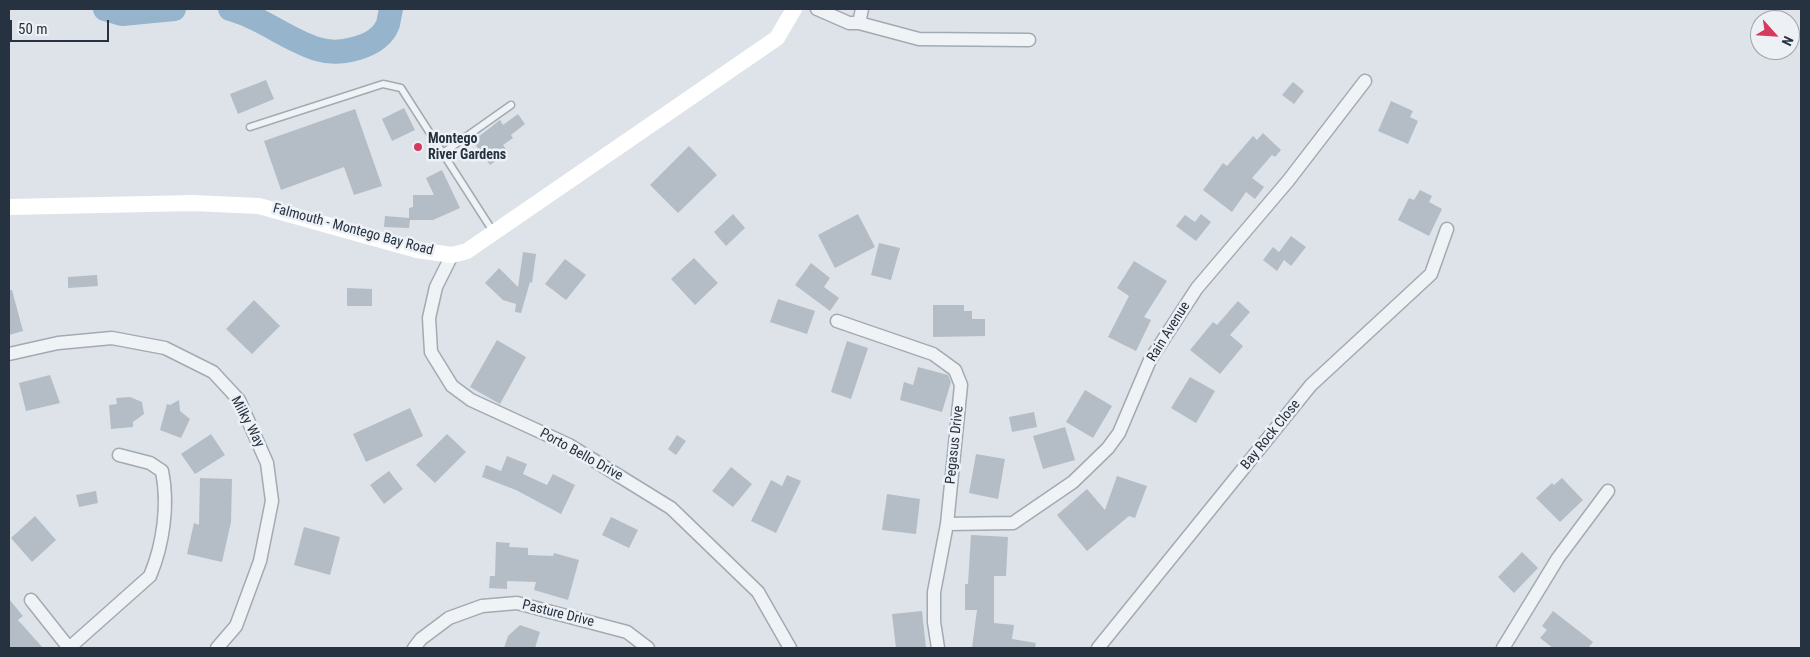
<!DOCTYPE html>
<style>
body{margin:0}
#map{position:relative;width:1810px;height:657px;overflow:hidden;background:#dde3e8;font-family:"Roboto Condensed",sans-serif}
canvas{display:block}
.frame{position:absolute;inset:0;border:10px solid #263240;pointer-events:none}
.north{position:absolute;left:1750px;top:10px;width:50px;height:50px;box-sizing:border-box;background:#edf1f6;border:1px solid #9da5ad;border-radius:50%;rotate:116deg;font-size:14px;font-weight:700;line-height:20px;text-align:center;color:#263240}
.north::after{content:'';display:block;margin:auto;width:18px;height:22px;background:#d63a5f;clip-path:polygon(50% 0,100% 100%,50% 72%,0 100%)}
.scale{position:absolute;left:10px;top:20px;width:99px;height:22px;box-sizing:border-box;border:2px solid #263240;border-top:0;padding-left:6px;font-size:15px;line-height:18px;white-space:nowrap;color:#263240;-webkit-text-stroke:4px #edf1f6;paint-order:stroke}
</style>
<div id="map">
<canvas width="1810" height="657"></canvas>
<div class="frame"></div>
<div class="north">N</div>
<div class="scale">50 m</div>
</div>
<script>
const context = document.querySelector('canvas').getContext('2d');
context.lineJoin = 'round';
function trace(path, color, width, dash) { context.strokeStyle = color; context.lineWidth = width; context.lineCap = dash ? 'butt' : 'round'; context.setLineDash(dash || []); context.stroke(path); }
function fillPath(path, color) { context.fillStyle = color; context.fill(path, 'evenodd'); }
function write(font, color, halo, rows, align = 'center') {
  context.font = font + ' "Roboto Condensed",sans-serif'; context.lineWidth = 5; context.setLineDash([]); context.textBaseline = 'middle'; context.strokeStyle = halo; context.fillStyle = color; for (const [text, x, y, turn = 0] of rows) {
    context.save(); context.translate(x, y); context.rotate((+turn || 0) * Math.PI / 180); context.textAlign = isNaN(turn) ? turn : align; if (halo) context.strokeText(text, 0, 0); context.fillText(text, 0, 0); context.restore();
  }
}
const river = new Path2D(`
 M105 9 122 14 174 9
 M230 9C261 17 286 39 317 49 339 56 379 48 388 24 389 19 390 14 391 9`);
const building = new Path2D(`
 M266 80 274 99 238 114 230 94Z
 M1293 82 1304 91 1294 104 1282 95Z
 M1391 101 1413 111 1410 117 1418 121 1408 144 1378 131Z
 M404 108 415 130 392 141 382 119Z
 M355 109 382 186 354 195 344 167 281 190 264 141Z
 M518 114 525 124 511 135 513 138 503 145 508 152 490 165 473 141 500 120 503 125Z
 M1263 133 1281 150 1275 157 1272 155 1252 178 1264 187 1255 199 1246 192 1232 212 1203 190 1223 163 1227 166 1253 136 1257 140Z
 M689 146 717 175 678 213 650 185Z
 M442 170 460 208 433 220H410L409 228 384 227 385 216 409 218V208L413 207V195H434L426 178Z
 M1420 190 1432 196 1429 202 1442 209 1429 236 1398 220 1409 198 1414 200Z
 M733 214 745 228 726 246 714 232Z
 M858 214 875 247 835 268 818 235Z
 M1201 214 1211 222 1196 241 1176 226 1185 215 1195 222Z
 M1291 236 1306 247 1291 266 1284 260 1277 271 1263 260 1273 247 1279 252Z
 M879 243 900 248 891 280 871 275Z
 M523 252 536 254 532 283 530 282 521 313 515 312 516 304 503 300 485 283 499 268 518 287Z
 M694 258 718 283 695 305 671 279Z
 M565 259 586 275 566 300 545 284Z
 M1134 261 1167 281 1144 317 1151 320 1136 351 1108 337 1129 296 1117 288Z
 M811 263 830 278 824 287 839 298 830 311 795 285Z
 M97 275 98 286 68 288V277Z
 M347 288 372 289V306H347Z
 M9 290H12L23 331 9 335Z
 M778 299 815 311 807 334 770 322Z
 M254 300 280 326 252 354 226 329Z
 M1238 301 1250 312 1230 335 1243 346 1220 374 1190 350 1213 322 1217 325Z
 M933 305H964V311H972V319H985V336L933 337Z
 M497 340 526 357 500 404 470 387Z
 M847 341 868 348 851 399 831 392Z
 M918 367 948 375 951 382 942 412 900 400 904 382 913 385Z
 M50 375 60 403 26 411 19 383Z
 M1190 377 1215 391 1196 423 1171 408Z
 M1085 390 1112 406 1093 438 1066 422Z
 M130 397 142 402 144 414 133 422V427L111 429 109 405 117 404 116 398Z
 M179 400 180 411 190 419 181 438 160 430 167 404 170 405Z
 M410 408 423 436 366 462 353 434Z
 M1034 412 1037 427 1012 432 1009 417Z
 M1065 427 1075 460 1043 469 1033 436Z
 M211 434 225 455 195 474 181 454Z
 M447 434 466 452 435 483 416 465Z
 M677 435 686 441 676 455 668 449Z
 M976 454 1005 459 998 499 969 493Z
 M507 456 527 464 523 474 547 485 553 474 575 485 561 514 516 490 482 477 486 465 501 471Z
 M731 467 752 484 733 507 712 491Z
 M389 471 403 489 384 504 370 485Z
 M787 475 801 481 776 533 751 521 771 480 782 486Z
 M1117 476 1147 486 1135 518 1129 516 1087 551 1057 515 1087 489 1105 510Z
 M200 478 232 479 231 522 222 562 187 554 194 523 199 525Z
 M1562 478 1583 500 1560 522 1536 498 1552 483 1554 485Z
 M96 491 98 503 79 507 76 495Z
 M887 494 920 499 916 534 882 530Z
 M35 516 56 540 32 562 11 538Z
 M611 517 638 530 629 548 602 535Z
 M304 527 340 537 330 575 294 565Z
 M971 535 1008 537 1006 576H994V623L1014 625 1012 639 1036 643 1035 648H972L977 610H965V584H968Z
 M496 542 510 543 509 547 528 548V555L553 556 554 553 579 560 568 600 534 590 536 582 507 581V589L489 588 490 576H495Z
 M1522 552 1538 568 1514 593 1498 577Z
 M9 599 23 616 18 620 43 648H9Z
 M922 611 926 648H896L892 614Z
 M1553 611 1593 642 1588 648H1553L1540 638 1547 630 1542 626Z
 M520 625 540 632 535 648H504L508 636Z`);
const lane = new Path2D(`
 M250 127 383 84 401 88 494 233
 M443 153 511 105`);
const street = new Path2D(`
 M817 9 849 23H859L862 9
 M859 23 919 39 1029 40
 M452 255 436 287 429 318 431 352 452 386 471 400 569 445 671 508 758 592 790 648
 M837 321 933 354 955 370 961 385 947 524 934 592V622L938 648
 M9 354 58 343 112 338 165 348 213 372 239 400 267 463 272 501 260 561 236 626 217 648
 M947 524 1013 523 1073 482 1108 448 1119 433 1150 360 1197 288 1288 181 1365 81
 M31 600 69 648
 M69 648 150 576C163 545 169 505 162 471L150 463 119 455
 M414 648 421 639 449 618 482 606 517 603 627 632 648 648
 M1098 648 1311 385 1431 274 1447 229
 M1503 648 1558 558 1608 491`);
const secondary = new Path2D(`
 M9 207 193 203 259 206 417 250 452 255 467 251 777 38 794 9`);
const markers = [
 [418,147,5,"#d63a5f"]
];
const poiNames = [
 ["Montego",428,139],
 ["River Gardens",428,155]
];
const streetNames = [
 ["Falmouth - Montego Bay Road",353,230,15],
 ["Rain Avenue",1169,332,-58],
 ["Milky Way",247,422,62],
 ["Bay Rock Close",1271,435,-51],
 ["Pegasus Drive",955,445,-84],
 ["Porto Bello Drive",581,455,29],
 ["Pasture Drive",558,614,14]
];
trace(river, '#96b4cb', 24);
fillPath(building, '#b4bcc5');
trace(lane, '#a2aab2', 9);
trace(street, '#a2aab2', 15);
trace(lane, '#f0f3f6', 6);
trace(street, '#f0f3f6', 12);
trace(secondary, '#fff', 16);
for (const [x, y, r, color] of markers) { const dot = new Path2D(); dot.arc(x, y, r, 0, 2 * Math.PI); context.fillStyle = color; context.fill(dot); trace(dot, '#edf1f6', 2); }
write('bold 14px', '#263240', '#edf1f6', poiNames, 'left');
write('14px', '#263240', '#edf1f6', streetNames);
</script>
